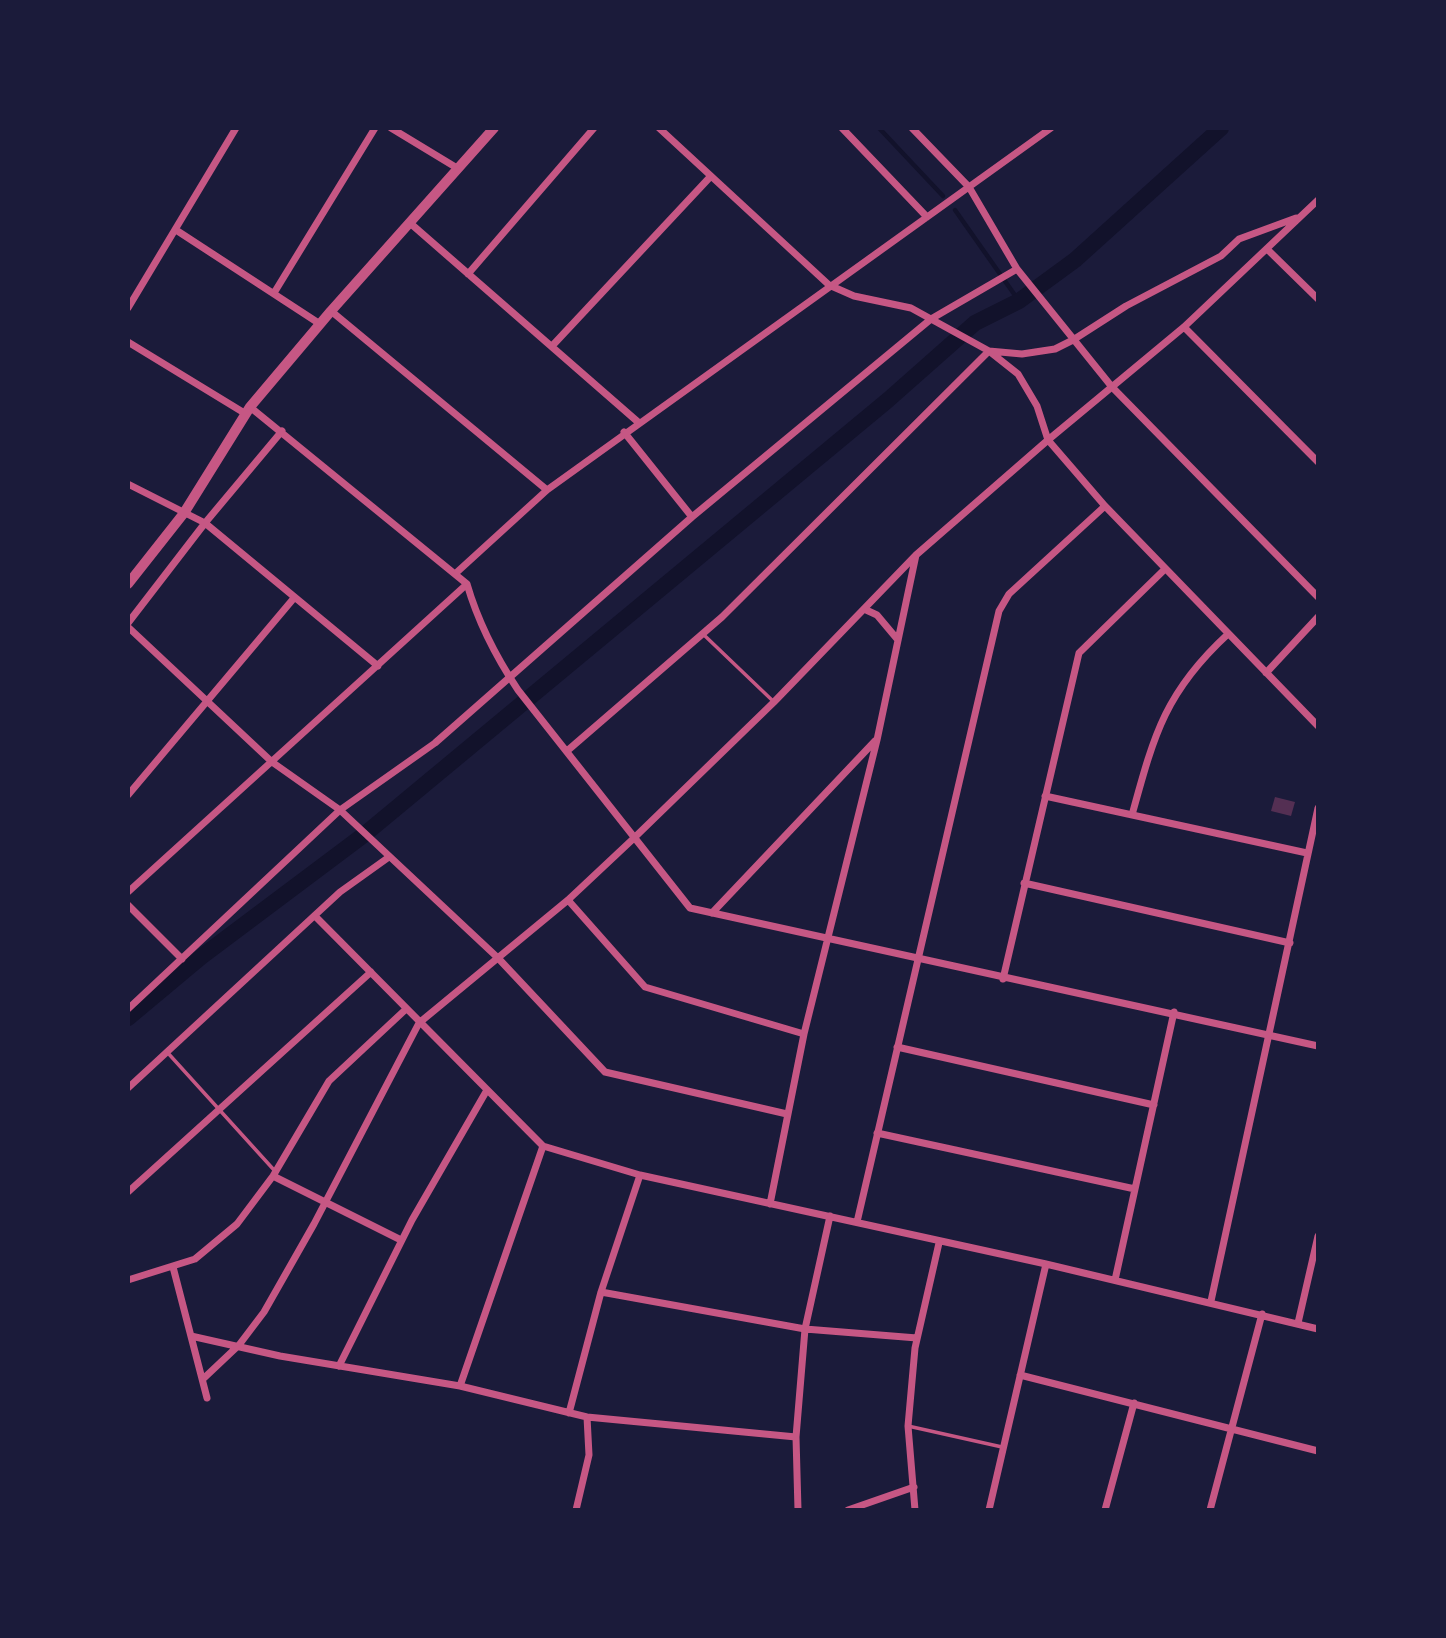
<!DOCTYPE html>
<style>
body{margin:0}
#map{position:relative;width:1446px;height:1638px;overflow:hidden;background:#1b1b3a;font-family:Roboto,sans-serif}
canvas{display:block}
.frame{position:absolute;inset:0;border:130px solid #1b1b3a;pointer-events:none}
</style>
<div id="map">
<canvas width="1446" height="1638"></canvas>
<div class="frame"></div>
</div>
<script>
const context = document.querySelector('canvas').getContext('2d');
context.lineJoin = 'round';
function trace(path, color, width, dash) { context.strokeStyle = color; context.lineWidth = width; context.lineCap = dash ? 'butt' : 'round'; context.setLineDash(dash || []); context.stroke(path); }
function fillPath(path, color) { context.fillStyle = color; context.fill(path, 'evenodd'); }
const stream = new Path2D(`
 M879 128 943 196
 M955 210 1019 301`);
const canal = new Path2D(`
 M128 1018 201 957 365 834 888 400 975 323 1019 301 1075 260 1221 128`);
const building = new Path2D(`
 M1275 797 1295 802 1291 816 1271 811Z`);
const service = new Path2D(`
 M704 635 774 702
 M167 1052 274 1170
 M908 1426 1002 1447`);
const minor = new Path2D(`
 M391 128 457 168
 M659 128 829 285 854 296 911 308 989 351 1022 354 1055 349 1073 340 1126 306 1221 256 1239 239 1296 218
 M842 128 927 217
 M912 128 969 187 1017 269 1112 387 1318 597
 M410 223 638 422
 M176 230 320 324
 M1267 249 1318 299
 M468 274 594 128
 M274 293 375 128
 M128 308 236 128
 M331 311 547 490
 M1184 327 1318 462
 M128 342 246 414
 M553 345 711 176
 M250 407 467 584C478 622 496 657 518 690L690 908 1318 1046
 M624 432 692 517
 M128 484 205 523 378 666
 M456 573 547 490 1051 128
 M864 609 877 615 898 640
 M128 623 205 523 282 431
 M128 627 272 762 340 810 498 958 605 1072 787 1114
 M1266 673 1318 617
 M567 751 722 617 989 351 1018 374 1037 406 1048 440 1105 506 1318 726
 M128 795 294 598
 M1045 796 1307 853
 M1132 815C1154 735 1165 692 1228 634
 M1024 883 1290 943
 M128 892 467 584
 M568 900 645 987 804 1034
 M128 905 182 959
 M712 913 875 741
 M315 916 543 1146 640 1175 1046 1264 1318 1329
 M1003 979 1079 653 1165 569
 M128 1009 340 810 435 743 692 517 931 319 1017 269
 M897 1047 1154 1105
 M128 1088 340 892 389 857
 M877 1133 1135 1189
 M273 1176 401 1240
 M128 1192 371 972
 M770 1204 804 1034 877 740 916 555
 M857 1222 999 611 1009 594 1105 506
 M173 1267 207 1398
 M128 1280 195 1259 237 1224 273 1176 329 1081 405 1010
 M1115 1280 1174 1012
 M601 1292 805 1329 917 1338
 M1211 1301 1318 808
 M1298 1323 1318 1236
 M191 1336 280 1356 460 1386 587 1417 796 1437
 M339 1366 412 1220 487 1090
 M1020 1375 1318 1451
 M203 1379 239 1345 264 1312 314 1224 419 1023 568 900 633 839 774 702 916 555 1048 440 1184 327 1318 200
 M460 1386 543 1146
 M569 1413 601 1292 640 1175
 M576 1510 589 1455 587 1417
 M798 1510 796 1437 805 1329 830 1216
 M848 1510 914 1487
 M915 1510 908 1426 915 1348 939 1243
 M989 1510 1046 1264
 M1105 1510 1134 1403
 M1210 1510 1262 1314`);
const tertiary = new Path2D(`
 M128 584 184 513 250 407 331 311 494 128`);
trace(stream, '#12122b', 4.5);
trace(canal, '#12122b', 16);
fillPath(building, '#542f53');
trace(service, '#c65784', 3.5);
trace(minor, '#c65784', 7);
trace(tertiary, '#c65784', 10);
</script>
